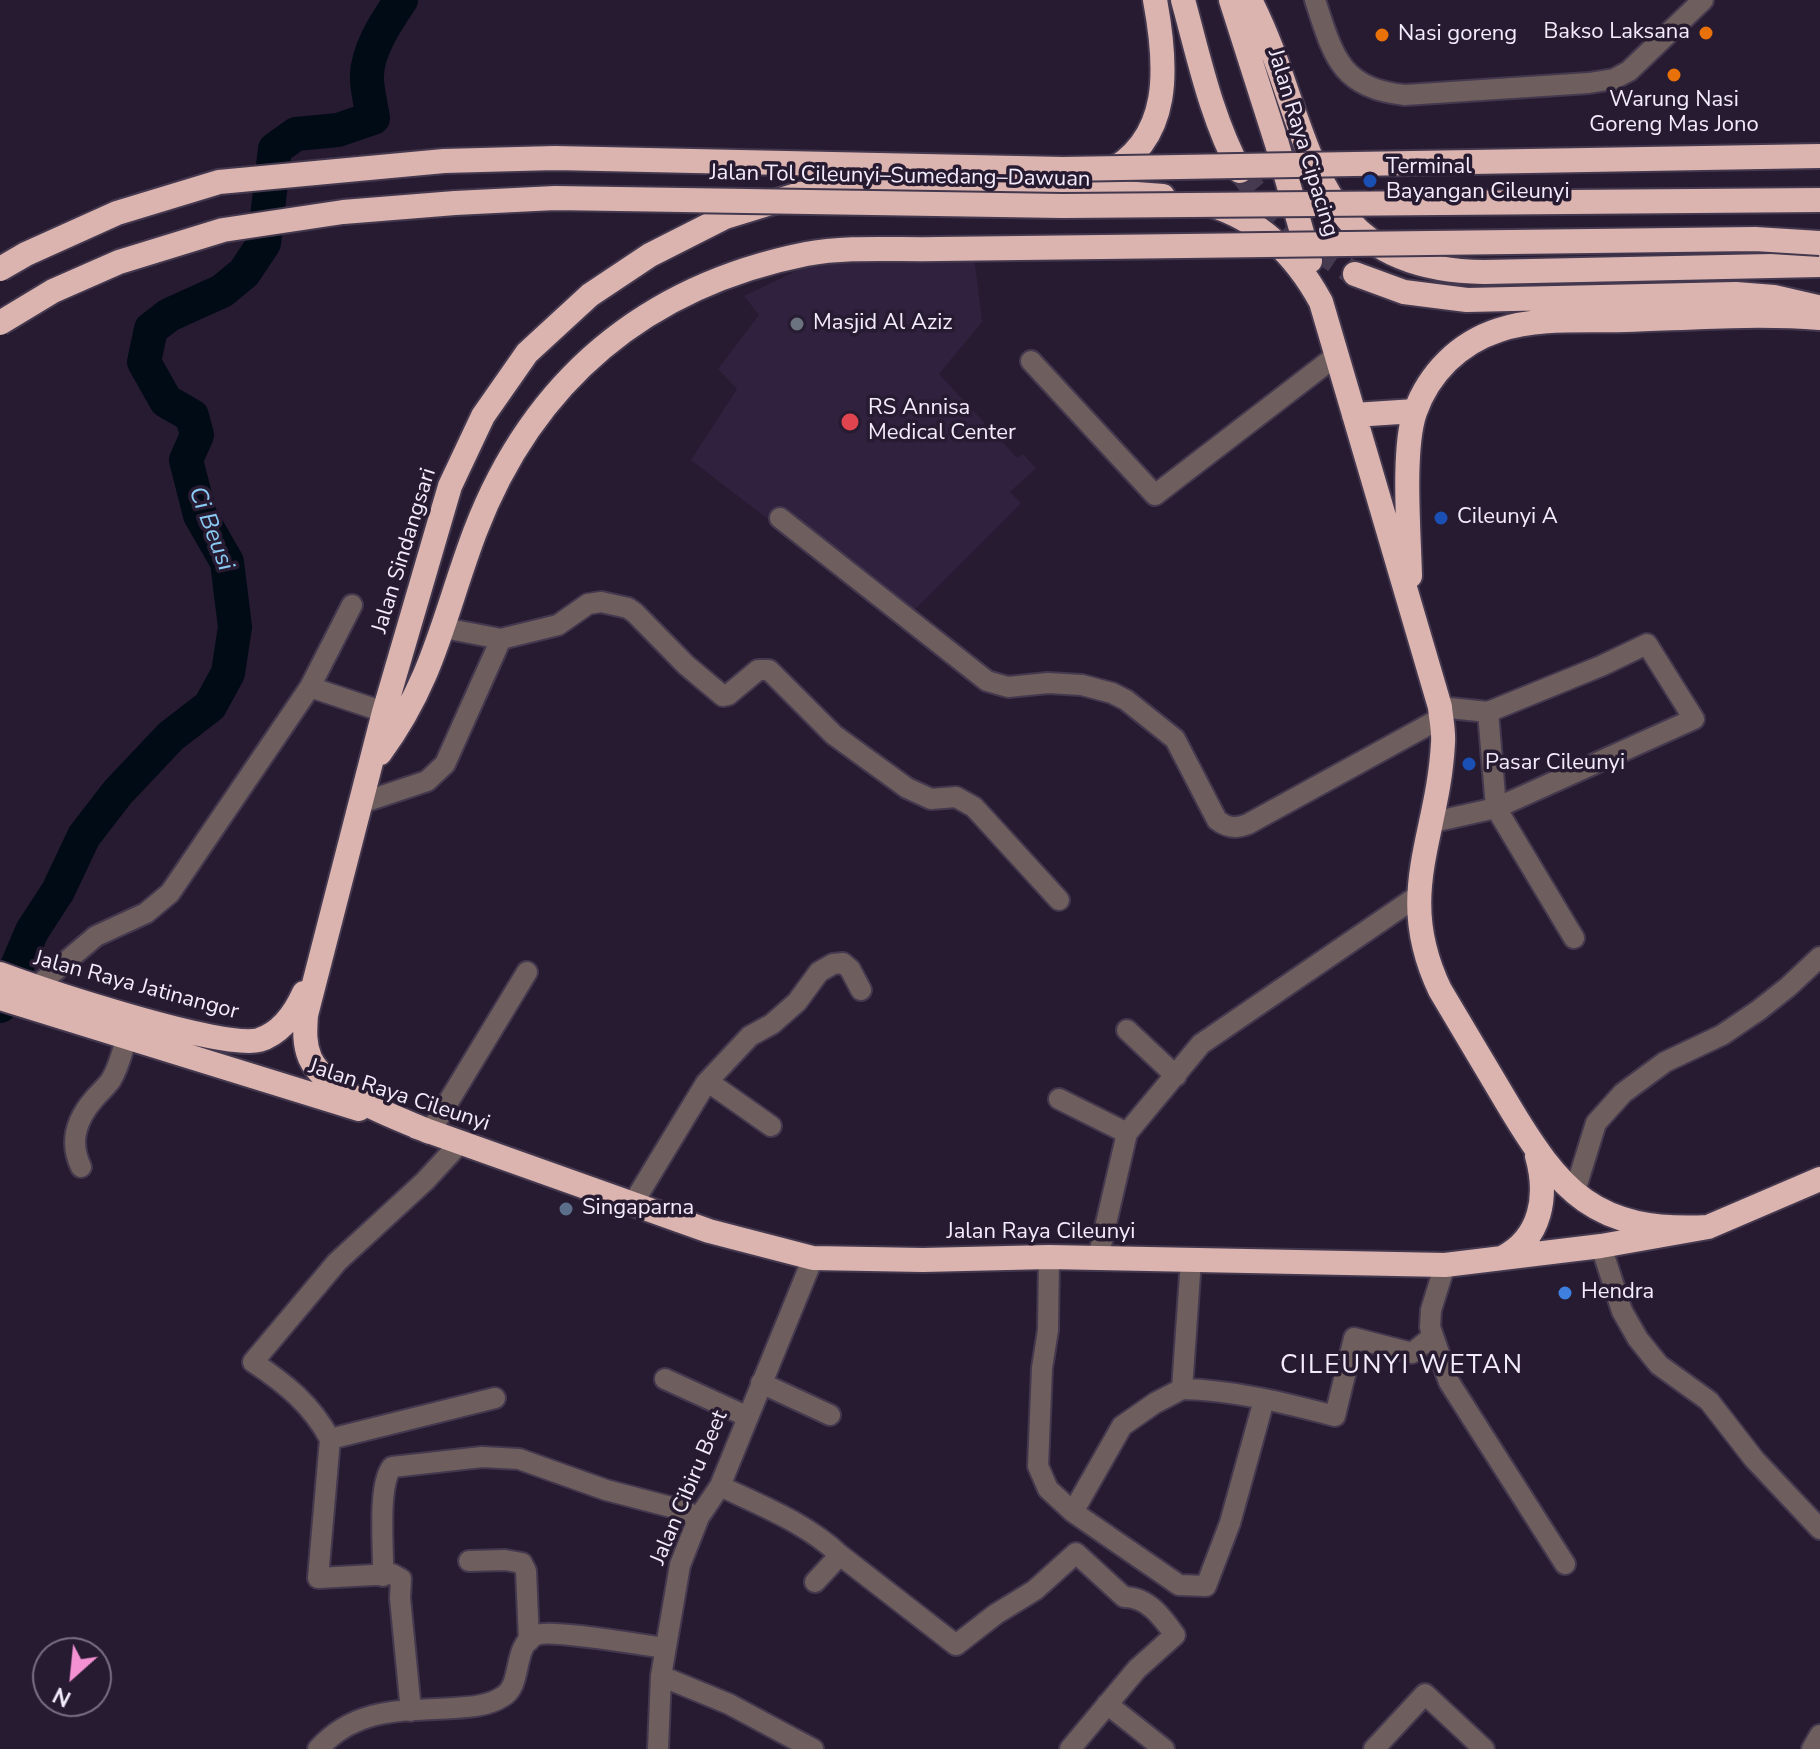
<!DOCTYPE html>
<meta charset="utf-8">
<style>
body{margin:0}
#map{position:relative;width:1820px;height:1749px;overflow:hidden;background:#271b32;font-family:"Nunito Sans",sans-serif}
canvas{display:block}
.north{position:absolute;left:32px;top:1637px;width:80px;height:80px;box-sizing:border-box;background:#271b32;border:2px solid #796f83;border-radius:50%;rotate:207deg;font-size:22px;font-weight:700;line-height:32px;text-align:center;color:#f3ecfc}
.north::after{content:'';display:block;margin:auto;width:28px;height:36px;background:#f491d3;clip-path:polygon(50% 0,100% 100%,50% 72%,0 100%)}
</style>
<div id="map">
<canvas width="1820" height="1749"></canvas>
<div class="north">N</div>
</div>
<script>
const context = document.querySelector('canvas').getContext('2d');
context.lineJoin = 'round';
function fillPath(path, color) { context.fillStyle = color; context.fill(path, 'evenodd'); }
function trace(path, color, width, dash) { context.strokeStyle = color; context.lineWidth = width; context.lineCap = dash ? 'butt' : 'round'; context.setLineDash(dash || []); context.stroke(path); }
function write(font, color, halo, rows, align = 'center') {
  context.font = font + ' "Nunito Sans",sans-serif'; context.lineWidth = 7; context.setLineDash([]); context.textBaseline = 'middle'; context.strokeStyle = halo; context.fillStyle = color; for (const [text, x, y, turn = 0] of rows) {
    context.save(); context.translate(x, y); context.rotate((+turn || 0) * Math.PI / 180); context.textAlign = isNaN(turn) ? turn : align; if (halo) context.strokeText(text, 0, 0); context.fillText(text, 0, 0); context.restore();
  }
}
const built = new Path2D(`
 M974 256 982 322 939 374 1017 458 1023 454 1036 468 1010 492 1021 503 902 622 691 460 737 389 718 369 759 315 744 296 821 259Z`);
const river = new Path2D(`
 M0 1006 32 931 58 891 84 836 118 792 171 736 210 706 228 673 235 627 227 562 200 515 186 460 197 435 192 416 166 401 144 362 151 329 169 315 222 291 244 273 264 243 275 149 296 134 338 130 373 118C371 106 368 93 367 81 365 53 386 22 401 0`);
const highwayTunnel = new Path2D(`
 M1240 171C1271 215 1309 246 1355 274`);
const minor = new Path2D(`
 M1315 0C1333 55 1340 89 1405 95L1589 83 1614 79 1629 71 1703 0
 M1031 361 1155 495 1337 355
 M780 518 987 681 1008 687 1048 683 1082 685 1112 693 1126 700 1175 739 1217 820C1227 828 1236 829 1248 824L1441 718
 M444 628 501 639 558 625 588 604 601 602 628 608 635 613 686 665 723 696 728 695 758 670H769L834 735 907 788 931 799 956 797 974 807 1059 900
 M310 687 352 605
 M1488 712 1496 808 1574 938
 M361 803 427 781 445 764 501 639
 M1429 823 1496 808 1694 719 1647 644 1601 666 1488 712 1440 707
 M36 987 96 936 146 913 170 893 310 687 384 712
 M1127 1030 1176 1076
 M706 1083 717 1088 771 1126
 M1059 1099 1127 1133
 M430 1132 527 972
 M81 1167C69 1142 76 1120 94 1099 100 1092 106 1087 111 1080 119 1067 122 1053 126 1039
 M1574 1194 1596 1123 1623 1093 1665 1062 1722 1035 1759 1010 1788 987 1820 957
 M632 1205 706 1083 750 1036 772 1024 797 1002 819 972 833 964 843 963 850 969 861 990
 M1601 1246 1622 1311 1638 1339 1659 1365 1709 1401 1754 1459 1820 1529
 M1049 1257 1048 1330 1042 1368 1038 1466 1048 1489 1073 1512 1179 1585 1206 1586 1230 1523 1264 1400
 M1098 1258 1127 1133 1201 1044 1419 895
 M1445 1265 1431 1310 1430 1327 1449 1382 1565 1564
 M665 1379 746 1416
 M761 1383 830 1415
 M1182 1389C1234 1390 1285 1403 1335 1416L1354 1338 1412 1353 1432 1337
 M330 1439 495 1398
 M720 1486C762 1506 806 1523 840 1555
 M1073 1512 1122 1426 1155 1403 1182 1389 1191 1260
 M469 1561 505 1560 522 1563 526 1571 529 1641
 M383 1576C384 1550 377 1486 392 1467L482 1457 519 1459 606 1490 671 1507 699 1517
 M815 1582 840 1555 956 1645 996 1614 1035 1590 1076 1553 1124 1597C1148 1597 1162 1617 1175 1635L1137 1669 1070 1749
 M661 1676 729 1704 813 1749
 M1107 1704 1164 1749
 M411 1711 400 1598 401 1579 392 1574 318 1578 330 1439C311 1404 286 1384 253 1362L337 1262 425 1181 460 1143
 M318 1749C356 1707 402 1711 454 1708 470 1707 488 1706 502 1697 524 1685 511 1646 536 1635 552 1629 642 1645 664 1648
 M658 1749 661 1676 680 1565 699 1517 720 1486 813 1258
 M1374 1749 1425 1694 1484 1749
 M1812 1749 1820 1735`);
const highway = new Path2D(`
 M1183 0C1199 58 1211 117 1240 171
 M1231 0 1277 144 1310 261
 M1250 0C1314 124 1301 270 1484 272L1820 265
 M1104 174C1174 141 1167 64 1155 0
 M1211 205C1262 221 1296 256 1321 302L1440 707C1441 719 1444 732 1443 743 1438 838 1394 894 1440 990 1462 1027 1484 1064 1506 1101 1560 1192 1595 1233 1708 1227
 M1355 274 1404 292 1467 300 1736 294 1774 297 1818 307
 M1354 415 1415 411
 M1410 576C1409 533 1402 450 1415 412 1429 373 1459 343 1499 330 1538 317 1584 321 1626 320 1690 318 1756 313 1820 318
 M380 753C434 680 444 614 475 532 533 380 646 286 806 254 848 246 896 250 939 249
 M0 974C43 990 223 1050 259 1040 282 1033 295 1013 304 993
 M0 998 359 1109
 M417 1127 709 1231 813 1258 923 1260 1049 1257 1445 1265 1601 1246 1708 1227 1820 1179
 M430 1132C395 1117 326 1093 310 1058 304 1044 305 1030 306 1015L384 712 450 486 483 416 527 353 590 295 650 255 725 217 800 194 882 186 929 185 1055 188 1163 196
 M1502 1258C1542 1238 1548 1195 1537 1156`);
const highwayBridge = new Path2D(`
 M939 249 1755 239 1820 243
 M0 269 26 254 117 213 219 182 444 161 555 158 1063 169 1820 156
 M0 323 53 291 119 262 223 230 343 212 455 203 555 198 1063 206 1820 200`);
const markers = [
 [1706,33,8,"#e8710a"],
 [1382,35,8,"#e8710a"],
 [1674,75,8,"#e8710a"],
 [1370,181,8,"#1a4fb4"],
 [797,324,8,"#6b7280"],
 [850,422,10,"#e0444e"],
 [1441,518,8,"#1a4fb4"],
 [1469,764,8,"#1a4fb4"],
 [566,1209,8,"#5c6f8a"],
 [1565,1293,8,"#3f7fe0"]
];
const poiNames = [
 ["Bakso Laksana",1690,33,"right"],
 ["Nasi goreng",1398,35],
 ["Warung Nasi",1674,101,"center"],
 ["Goreng Mas Jono",1674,126,"center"],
 ["Terminal",1386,168],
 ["Bayangan Cileunyi",1386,193],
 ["Masjid Al Aziz",813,324],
 ["RS Annisa",868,409],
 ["Medical Center",868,434],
 ["Cileunyi A",1457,518],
 ["Pasar Cileunyi",1485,764],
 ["Singaparna",582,1209],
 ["Hendra",1581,1293]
];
const streetNames = [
 ["Jalan Raya Cipacing",1302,143,73],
 ["Jalan Tol Cileunyi–Sumedang–Dawuan",900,177,1],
 ["Jalan Sindangsari",405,551,-73],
 ["Jalan Raya Jatinangor",136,986,15],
 ["Jalan Raya Cileunyi",399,1096,18],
 ["Jalan Raya Cileunyi",1041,1233],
 ["Jalan Cibiru Beet",690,1488,-67]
];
const waterNames = [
 ["Ci Beusi",210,529,69]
];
const quarterNames = [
 ["CILEUNYI WETAN",1402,1367]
];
fillPath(built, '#30213e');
trace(river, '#000b15', 34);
trace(highwayTunnel, '#463a50', 24, [24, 12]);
trace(minor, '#44384e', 24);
trace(highway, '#44384e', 28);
trace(minor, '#6e5e5d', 20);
trace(highway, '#dbb4b0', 24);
trace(highwayBridge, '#44384e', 28, []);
trace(highwayBridge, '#dbb4b0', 24);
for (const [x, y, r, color] of markers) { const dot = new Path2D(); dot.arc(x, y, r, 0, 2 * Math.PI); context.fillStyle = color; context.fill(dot); trace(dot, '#271b32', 3); }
write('22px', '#f3ecfc', '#271b32', poiNames, 'left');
write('22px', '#f3ecfc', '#271b32', streetNames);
write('italic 24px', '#8acbf4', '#271b32', waterNames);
context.letterSpacing = '2px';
write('26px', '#f3ecfc', '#271b32', quarterNames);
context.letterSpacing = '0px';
</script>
